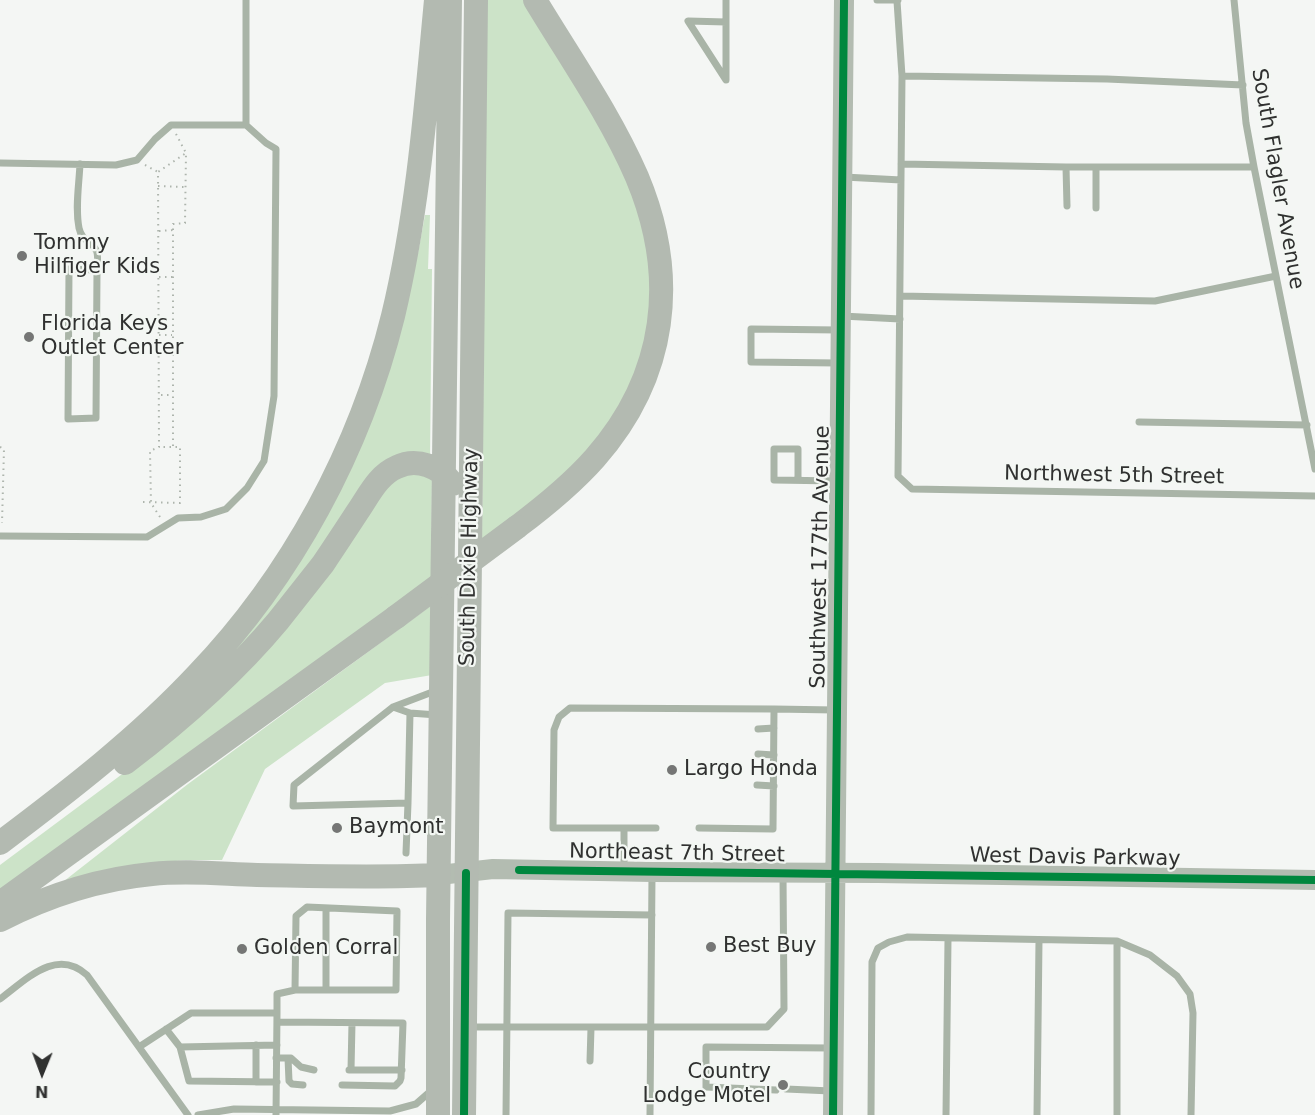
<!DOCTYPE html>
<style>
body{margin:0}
#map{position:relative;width:1315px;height:1115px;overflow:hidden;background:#f4f6f4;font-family:"DejaVu Sans",sans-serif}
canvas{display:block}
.north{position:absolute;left:12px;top:1043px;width:60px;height:60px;-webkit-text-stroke:4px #f3f7f3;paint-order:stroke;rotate:181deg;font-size:16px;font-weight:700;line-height:24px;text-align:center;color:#303130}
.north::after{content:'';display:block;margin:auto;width:21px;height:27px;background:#303130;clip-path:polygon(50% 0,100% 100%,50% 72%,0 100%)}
</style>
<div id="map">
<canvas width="1315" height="1115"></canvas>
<div class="north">N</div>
</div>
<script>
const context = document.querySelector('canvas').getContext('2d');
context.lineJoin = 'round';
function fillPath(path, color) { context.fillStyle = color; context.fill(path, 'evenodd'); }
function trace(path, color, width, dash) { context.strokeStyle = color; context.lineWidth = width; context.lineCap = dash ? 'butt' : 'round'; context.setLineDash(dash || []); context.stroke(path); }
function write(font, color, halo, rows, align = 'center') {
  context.font = font + ' "DejaVu Sans",sans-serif'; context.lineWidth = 4.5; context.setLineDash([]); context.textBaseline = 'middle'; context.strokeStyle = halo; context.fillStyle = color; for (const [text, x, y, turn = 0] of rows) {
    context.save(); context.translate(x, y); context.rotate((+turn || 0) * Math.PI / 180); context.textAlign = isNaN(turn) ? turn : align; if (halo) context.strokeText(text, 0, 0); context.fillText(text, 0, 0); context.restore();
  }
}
const green = new Path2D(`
 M486 0H530L614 143 651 245 650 334 624 405 573 468 482 542Z
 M425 215H430L428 269H432L430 460 415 456 315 562 197 696 278 593 418 253Z
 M432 472 431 579 0 891V865L129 769 164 739 395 474Z
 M432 605V675L385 683 265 769 222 860H187L153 863 59 885 188 784Z`);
const path = new Path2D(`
 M176 134 186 153
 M145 165 158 172
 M158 186 185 187
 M159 231 173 230
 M159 277H173
 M159 335H172
 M161 395H173
 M0 447 4 449 2 523
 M143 502 180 503V447H159
 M160 517 151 503 150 451 159 447 158 172 186 153 185 223 173 224V447`);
const lane = new Path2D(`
 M726 0V80L688 21 726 22
 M877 0H898
 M1234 0 1246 123 1254 167 1315 469
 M897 1 902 76 898 476 912 489 1315 496
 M902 76 1107 79 1243 85
 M0 163 116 165 137 160 155 139 171 125H246V0
 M80 164C79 185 75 208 79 228 82 242 92 241 96 250 99 255 97 264 97 270L96 418 68 419 69 269 97 270
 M901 164 1066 167H1254
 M1066 167 1067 206
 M844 177 901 180
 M1096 208V167
 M900 296 1155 301 1276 276
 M842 316 900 319
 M838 363 751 362V329L839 330
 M1139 422 1307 425
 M798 480V449H774V480L837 481
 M0 536 147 537 178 518 201 517 226 509 247 488 264 461 274 396 276 149 266 143 246 125
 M393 707 410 713 437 715
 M774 709 835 710
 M410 713 408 803 293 806 294 785 393 707 435 691
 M758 729 774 728
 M758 754 774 755
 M757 785 774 786
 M656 828H553L554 730 559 717 570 708 774 709 773 829 699 828
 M406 853 408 803
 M624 868V828
 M326 989V908
 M0 999C26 980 56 947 87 975L188 1115
 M277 1013V994L295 990H396L397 911 307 907 296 916 295 990
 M277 1022 403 1023 401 1078 400 1081 395 1086 342 1085
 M470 1027H767L784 1009 783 874
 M166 1029 180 1047 277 1045
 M256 1045V1082
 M139 1047 191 1013H277L276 1115
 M180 1047 189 1081 277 1082
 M276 1058H291L301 1067 314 1070
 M288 1058 289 1081 292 1084 303 1085
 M590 1061 591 1028
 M349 1070H351L352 1023
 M351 1070H402
 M786 1089 831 1091
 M776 1090 706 1087V1047L831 1048
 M198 1115 234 1109 390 1111 416 1104 432 1090
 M506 1115 508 913 652 915
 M650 1115 652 875
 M871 1115 872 962 878 948 889 942 907 937 1117 941 1150 955 1177 976 1190 994 1193 1013 1191 1115
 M946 1115 948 939
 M1037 1115 1039 940
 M1117 1115V941`);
const secondary = new Path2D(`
 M439 875 493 869 652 872 878 873 1315 880
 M833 1115 844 0`);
const highway = new Path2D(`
 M517 527C545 506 572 484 595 458 667 376 679 277 637 177 610 115 570 58 535 0
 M125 763C180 721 233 675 278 621 293 602 308 583 323 564 335 546 347 528 358 511 369 495 378 475 397 467 417 457 440 467 453 484
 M0 843C69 791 138 738 197 675 292 576 360 449 393 316 418 212 426 106 436 0
 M0 903 396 617
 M0 920C47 896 99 879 152 874 187 870 222 874 257 875 317 876 379 878 439 875
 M438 1115V919L450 0
 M464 1115 476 0`);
const highwayBridge = new Path2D(`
 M396 617 517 527`);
const cycleway = new Path2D(`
 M519 870 1315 880
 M464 1115 466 873
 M833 1115 844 0`);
const markers = [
 [22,256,6,"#757675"],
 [29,337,6,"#757675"],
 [672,770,6,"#757675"],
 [337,828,6,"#757675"],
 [711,947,6,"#757675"],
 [242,949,6,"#757675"],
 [783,1085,6,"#757675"]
];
const streetNames = [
 ["South Flagler Avenue",1277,179,80],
 ["Northwest 5th Street",1114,476,1],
 ["South Dixie Highway",470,557,-89],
 ["Southwest 177th Avenue",821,557,-89],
 ["Northeast 7th Street",677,854,1],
 ["West Davis Parkway",1075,858,1]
];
const poiNames = [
 ["Tommy",34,244],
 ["Hilfiger Kids",34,268],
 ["Florida Keys",41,325],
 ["Outlet Center",41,349],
 ["Largo Honda",684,770],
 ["Baymont",349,828],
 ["Best Buy",723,947],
 ["Golden Corral",254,949],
 ["Country",771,1073,"right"],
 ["Lodge Motel",771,1097,"right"]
];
fillPath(green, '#cce3c8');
trace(path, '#aeb5ad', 2, [1.5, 4.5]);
trace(lane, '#a9b4a7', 7);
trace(secondary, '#b3bcb1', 20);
trace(highway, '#b3bab1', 24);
trace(highwayBridge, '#b3bab1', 24);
trace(cycleway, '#00873e', 8);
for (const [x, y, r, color] of markers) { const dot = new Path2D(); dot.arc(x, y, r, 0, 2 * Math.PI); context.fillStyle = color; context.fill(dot); trace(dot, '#f3f7f3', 2); }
write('21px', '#303130', '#f3f7f3', streetNames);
write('21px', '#303130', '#f3f7f3', poiNames, 'left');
</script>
